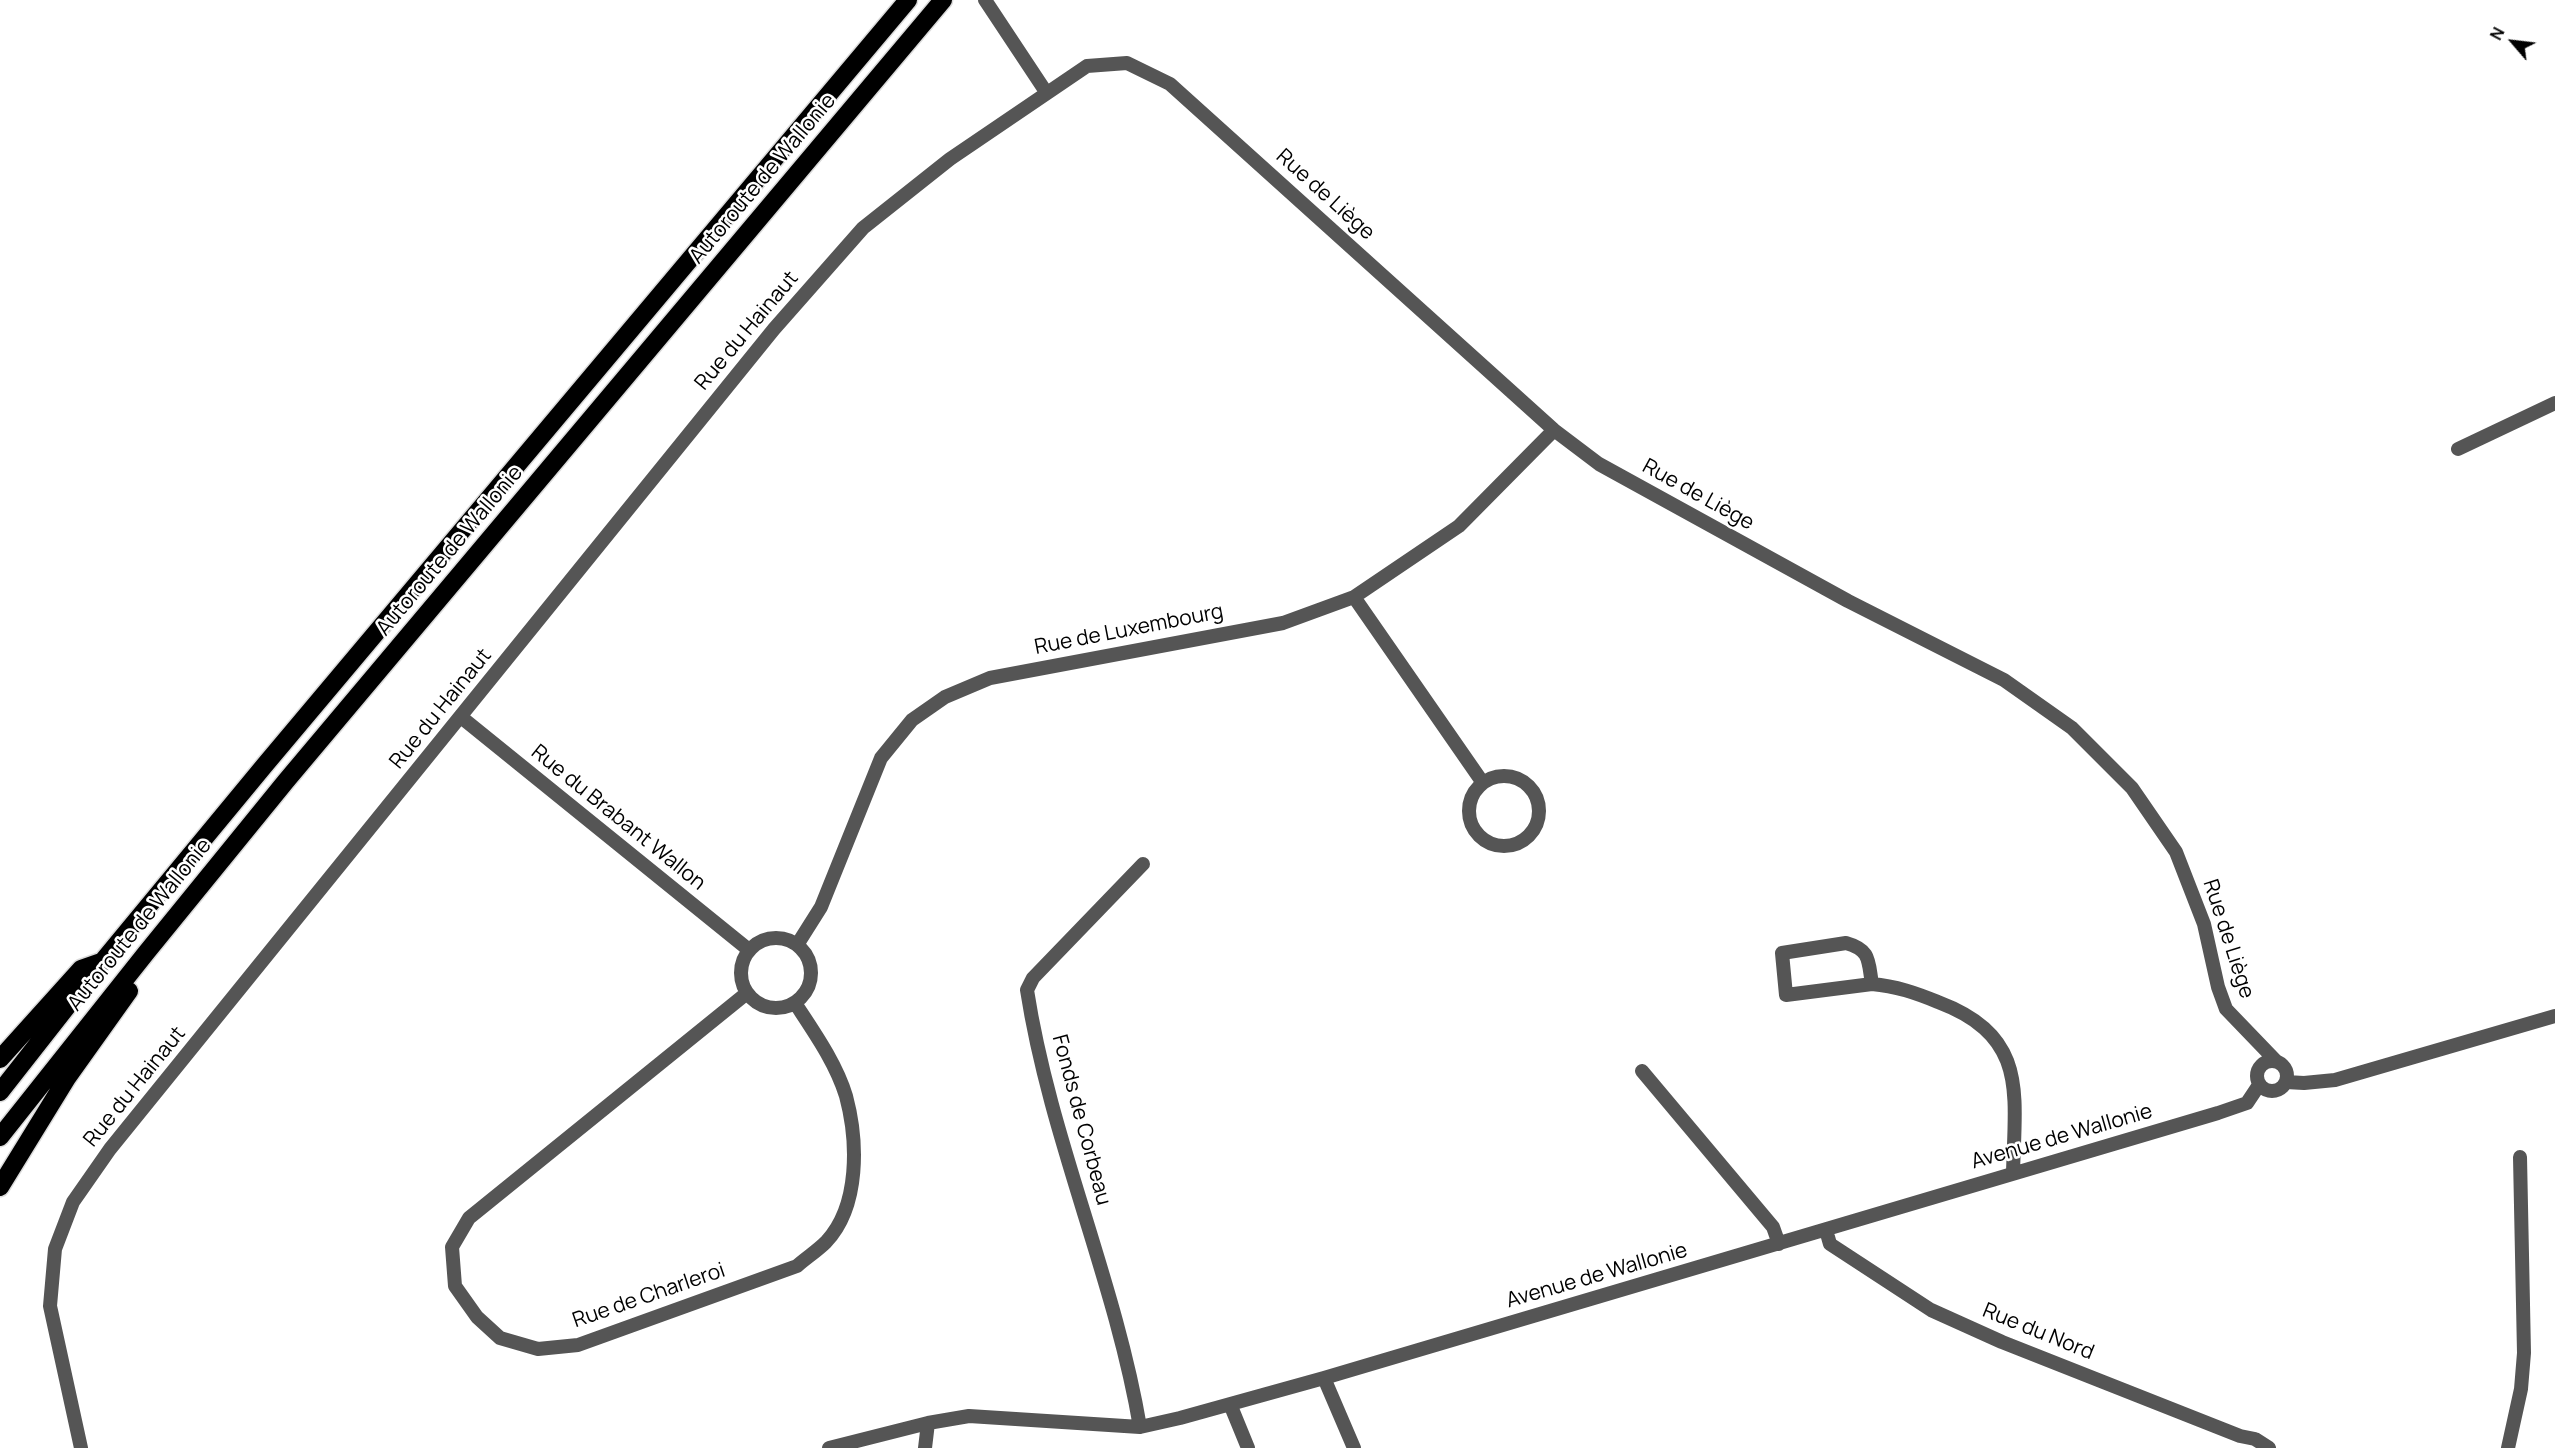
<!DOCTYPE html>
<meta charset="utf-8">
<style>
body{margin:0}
#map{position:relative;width:2555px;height:1448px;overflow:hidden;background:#fff;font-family:Manrope,sans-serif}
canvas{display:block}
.north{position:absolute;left:2483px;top:12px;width:60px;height:60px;-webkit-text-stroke:4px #fff;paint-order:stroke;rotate:298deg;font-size:16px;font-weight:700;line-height:24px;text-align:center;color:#000}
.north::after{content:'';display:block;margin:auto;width:21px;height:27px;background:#000;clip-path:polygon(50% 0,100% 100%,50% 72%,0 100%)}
</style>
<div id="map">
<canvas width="2555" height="1448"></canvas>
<div class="north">N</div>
</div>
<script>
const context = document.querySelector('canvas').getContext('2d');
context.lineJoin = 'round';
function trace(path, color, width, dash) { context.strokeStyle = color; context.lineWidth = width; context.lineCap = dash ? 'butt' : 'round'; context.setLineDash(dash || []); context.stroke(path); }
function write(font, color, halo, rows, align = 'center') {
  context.font = font + ' Manrope,sans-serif'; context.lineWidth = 5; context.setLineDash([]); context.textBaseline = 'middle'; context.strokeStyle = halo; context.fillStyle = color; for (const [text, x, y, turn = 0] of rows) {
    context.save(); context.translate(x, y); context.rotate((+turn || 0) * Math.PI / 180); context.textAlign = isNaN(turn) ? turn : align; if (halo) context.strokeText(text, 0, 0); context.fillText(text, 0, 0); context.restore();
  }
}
const minor = new Path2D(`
 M985 0 1046 92
 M2458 449 2555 403
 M1354 597 1483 783
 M461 717 749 950
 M1469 811a35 35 0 1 1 70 0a35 35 0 1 1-70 0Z
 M741 973a35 35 0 1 1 70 0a35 35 0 1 1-70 0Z
 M1846 943C1871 950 1868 961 1872 984L1786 995 1782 953Z
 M797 945 821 907 881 758 912 720 945 697 990 678 1283 623 1354 597 1459 526 1554 430
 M1872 984C1896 986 1916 993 1938 1002 2028 1036 2015 1092 2013 1173
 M747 993 469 1218 452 1247 455 1286 477 1317 500 1338 538 1349 578 1345 797 1266C806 1258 817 1251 826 1242 860 1206 858 1141 846 1096 836 1063 814 1032 795 1003
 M2257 1076a15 15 0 1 1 30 0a15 15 0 1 1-30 0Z
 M1642 1071 1773 1227 1779 1244
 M2286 1082 2304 1083 2335 1080 2555 1016
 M1826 1230 1830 1244 1931 1310 2002 1342 2240 1436 2255 1439 2269 1448
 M1324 1378 1354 1448
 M1230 1404 1248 1448
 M1140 1427C1115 1279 1050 1139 1027 990L1033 978 1143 864
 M81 1448 50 1306 55 1249 73 1202 110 1149 774 329 863 228 950 159 1087 66 1127 63 1170 84 1554 430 1599 464 1848 601 2004 680 2072 728 2132 788 2176 852 2204 924 2218 987 2226 1009 2277 1062
 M829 1448 928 1423 969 1416 1140 1427 1180 1418 1324 1378 2218 1113 2247 1103 2259 1085
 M925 1448 928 1423
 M2508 1448 2521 1389 2524 1353 2520 1157`);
const highway = new Path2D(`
 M0 1059 81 969 101 962
 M0 1092 102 962 264 766 908 0
 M0 1137 146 953 286 781 943 0
 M0 1187 67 1078 129 991`);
const streetNames = [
 ["Autoroute de Wallonie",763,179,-50],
 ["Rue de Liège",1325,195,42],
 ["Rue du Hainaut",747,331,-50],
 ["Rue de Liège",1698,495,29],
 ["Autoroute de Wallonie",450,551,-50],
 ["Rue de Luxembourg",1129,630,-11],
 ["Rue du Hainaut",441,709,-51],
 ["Rue du Brabant Wallon",618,818,39],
 ["Autoroute de Wallonie",140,925,-51],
 ["Rue de Liège",2228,939,72],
 ["Rue du Hainaut",135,1087,-51],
 ["Fonds de Corbeau",1081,1120,75],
 ["Avenue de Wallonie",2062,1137,-16],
 ["Avenue de Wallonie",1597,1276,-16],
 ["Rue de Charleroi",649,1296,-19],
 ["Rue du Nord",2038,1332,22]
];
trace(highway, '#dbdbdb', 21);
trace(minor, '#555', 14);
trace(highway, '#000', 18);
write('21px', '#000', '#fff', streetNames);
</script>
